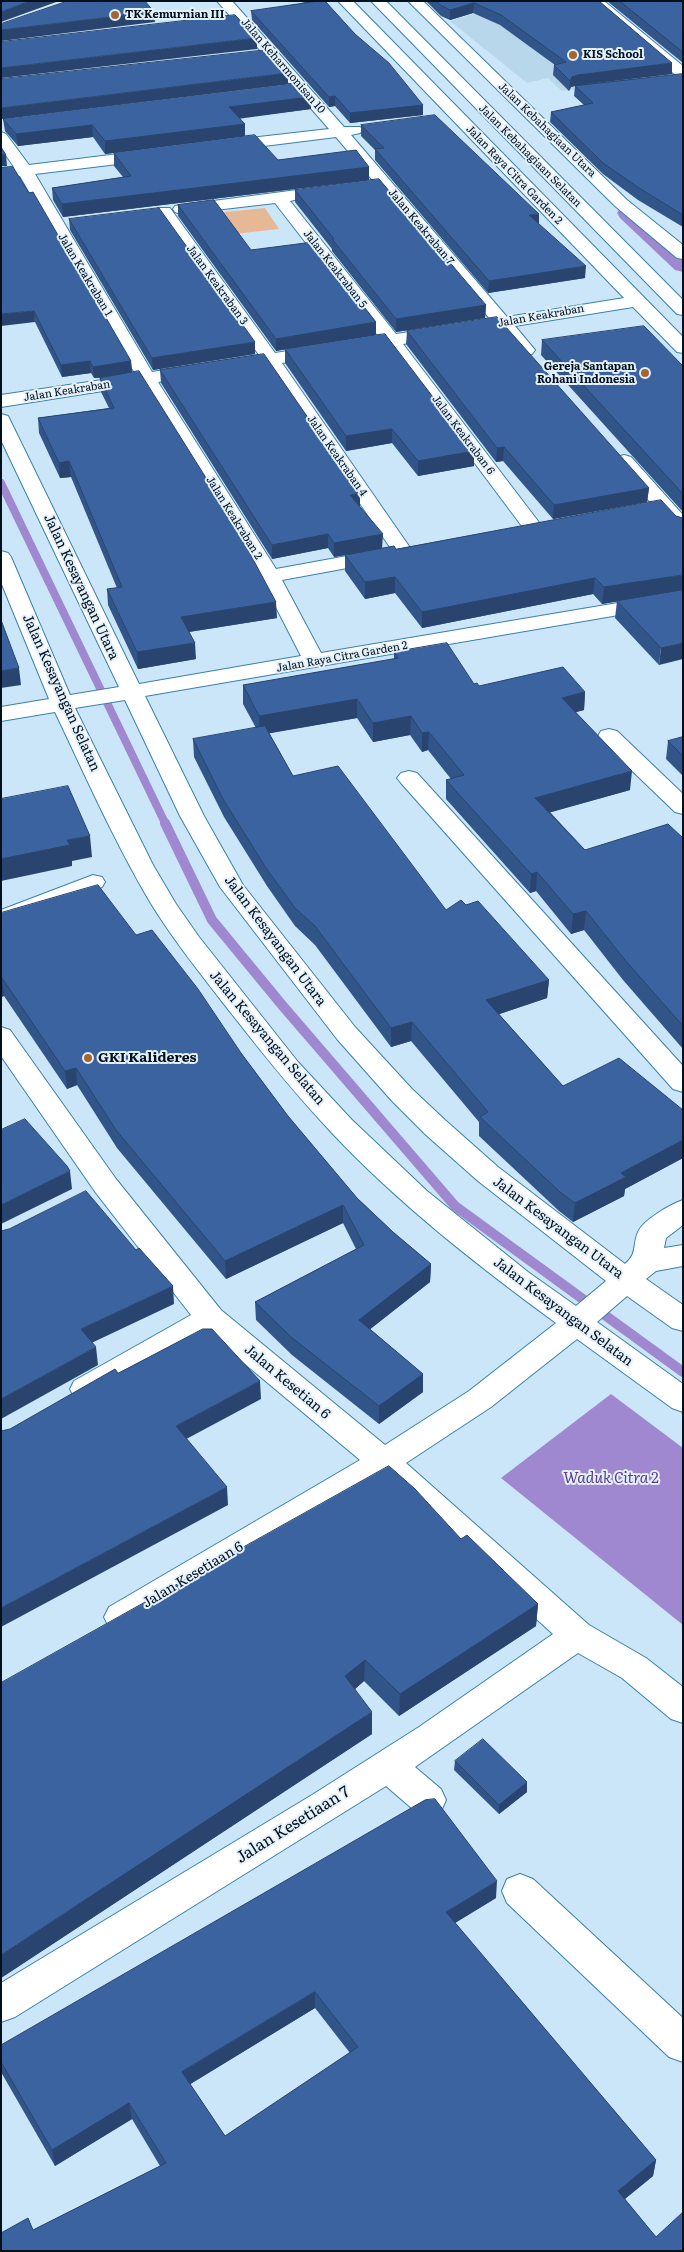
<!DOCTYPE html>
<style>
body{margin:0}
#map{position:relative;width:684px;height:2252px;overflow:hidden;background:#cbe6f9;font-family:Literata,serif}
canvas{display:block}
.frame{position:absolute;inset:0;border:2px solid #00101d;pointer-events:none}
</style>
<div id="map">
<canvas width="684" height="2252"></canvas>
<div class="frame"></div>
</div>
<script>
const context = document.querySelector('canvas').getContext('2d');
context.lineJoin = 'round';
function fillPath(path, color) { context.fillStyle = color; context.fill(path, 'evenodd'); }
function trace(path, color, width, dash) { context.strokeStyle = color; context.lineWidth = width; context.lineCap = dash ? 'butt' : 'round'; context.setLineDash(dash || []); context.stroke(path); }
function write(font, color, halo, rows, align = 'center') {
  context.font = font + ' Literata,serif'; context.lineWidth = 4; context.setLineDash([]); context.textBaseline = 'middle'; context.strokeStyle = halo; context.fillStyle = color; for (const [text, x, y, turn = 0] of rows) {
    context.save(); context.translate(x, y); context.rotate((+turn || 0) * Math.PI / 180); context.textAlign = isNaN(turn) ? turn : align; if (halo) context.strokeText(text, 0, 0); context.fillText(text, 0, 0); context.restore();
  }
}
const built = new Path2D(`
 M565 1 681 76 562 91 548 78 527 83 450 21 493 8Z`);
const green = new Path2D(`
 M265 208 279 229 207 237 195 215Z`);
const water = new Path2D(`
 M611 1394 683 1448V1625L501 1478Z`);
const streamFar1 = new Path2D(`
 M1 483 166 825`);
const stream = new Path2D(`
 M165 823 212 920 282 1005 455 1206 683 1372`);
const canal = new Path2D(`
 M628 207 636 208 683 253V272L675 270 620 218 617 213 620 208Z`);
const minor = new Path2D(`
 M217 1H232L344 127H360L363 130 360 133 351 135 507 317 624 298 338 1H353L683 337V353L677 352 633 307 515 326 535 350 532 354C516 358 508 340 498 329L487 330 481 329 478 325 481 321 490 319 336 137 224 151 219 149 216 146 219 143 224 141 329 129Z
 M371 1H386L683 300V315L677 314Z
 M408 1H423L627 200 683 245V259L677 258 615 206Z
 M588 1H604L683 66V78L678 77Z
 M1 132 6 134 29 165 151 150 157 152 159 155 157 158 151 160 35 174 152 372 259 355 156 211 158 208H170L275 353 379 337 275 203 181 214 175 212 173 209 175 206 297 190 303 192 305 195 303 198 290 201 396 334 444 327 450 328 453 332 450 336 444 337 403 344 541 525 544 529 541 533 534 535 527 533 387 346 282 363 413 552 410 556 403 558 396 556 265 365 158 382 276 569 380 550 387 552 390 556 387 560 380 562 282 580 321 653 683 592V604L145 696 204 816 243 885 355 1027 412 1089 445 1120 498 1167 625 1264C638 1253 632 1246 638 1232 643 1220 671 1204 683 1200V1225L666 1238 664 1248 683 1245V1266L656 1271 646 1279 683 1305V1331L672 1328 627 1296 597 1322 683 1384V1412L672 1408 577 1339 491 1407 406 1463 589 1625 646 1658 683 1687V1723L671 1719 622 1678 578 1653 415 1767 441 1789 446 1800 441 1811 428 1816 415 1811 386 1786 15 2017 1 2022V1983L312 1795 419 1727 553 1634 382 1479 133 1627 121 1631 109 1627 104 1617 109 1607 360 1460 208 1333 96 1397 85 1401 74 1397 70 1389 74 1381 191 1315 96 1193 1 1056V1027L10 1030 116 1179 221 1310 385 1445 469 1391 556 1323C477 1265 399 1204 332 1133 296 1095 263 1054 231 1013 203 977 174 941 150 902 114 841 85 775 55 712L1 721V707L49 699 1 582V551L8 553 11 557 70 695 119 687 1 440V414L8 416 10 420 139 684 301 656 260 576 141 385 1 407V395L136 375 20 176 1 178V168L14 167 1 148ZM125 700 180 816 220 887 337 1039 392 1101 425 1134 478 1181 606 1281 576 1306 528 1272 427 1191 352 1120 298 1062 199 937 176 904 153 865 75 708Z
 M624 455 631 457 683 515V533L676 531 617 465 614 461 617 457Z
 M609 729 617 731 683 794V814L675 812 601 741 598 736 601 731Z
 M409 771 417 773 683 1066V1092L673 1089 401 783 397 778 401 773Z
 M93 875 102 877 105 882 102 887 1 927V910Z
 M520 1874 533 1879 683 2018V2062L669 2057 507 1903 502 1891 507 1879Z`);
const wall = new Path2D(`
 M298 1H325L423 115 350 123 335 106 329 107 252 20 251 11 305 3Z
 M426 1H599L672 74 578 85 683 74V227L638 200 603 174 550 122 551 112 584 105 574 96 575 86 571 87 569 91 553 75 554 65H555L500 25 473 13 450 20 441 16Z
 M607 1H683V63Z
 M310 97 311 109 239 118 245 124V136L105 154 93 137 18 146 5 131 3 119Z
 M361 125 585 278 488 293 375 160V150L361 136Z
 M114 153 278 160 369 167V180L63 217 53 200 52 188 123 177 114 166Z
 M1 168 131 361 132 372 250 554 277 618 189 632 196 659 138 669 108 605 107 589 117 588 71 477 60 478 39 433 38 418 109 408 101 392 100 378H94L91 373 62 377 35 322Z
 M295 190 486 305 485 318 396 332 332 251V249L295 202Z
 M178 205 251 250 376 322V335L300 347 474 466 418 476 392 443 346 451 285 363V349L276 351 178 216Z
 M69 219 255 354 153 370 70 230Z
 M407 331 649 488 647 502 553 519 503 461 496 462 406 344Z
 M542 340 683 366V512L541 355Z
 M160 370 360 507 382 548 396 549 676 516 659 665 615 618 617 601 602 604 593 594 422 628 395 593 365 599 345 571V555L334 557 328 548 272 559 161 383Z
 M394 652 479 686 585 692 584 710 576 712 630 790 550 812 585 850 683 838V1049L623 980 584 930 571 934 536 891 530 893 446 799V780L451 779 428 750 422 752 410 735 373 742 357 718 269 733 293 776 446 910 549 980 547 998 499 1014 563 1086 683 1110V1158L625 1189 624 1196 573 1222 559 1211 479 1136V1122L411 1041 391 1047 315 945 295 926 267 886 224 817 194 757 193 739 256 728 243 704V685L394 659Z
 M683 737V776L666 759 668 741Z
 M1 913 136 935 241 1053 288 1116 357 1198 393 1232 431 1264 430 1282 370 1329 423 1374V1392L379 1424 292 1355 256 1320 255 1302 356 1249 343 1223 226 1279 117 1148 77 1085 67 1089 4 996 1 997Z
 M461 1539 538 1604 536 1626 399 1716 364 1681 355 1689 372 1734 1 1978Z
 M455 1761 527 1792 499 1814 454 1770Z
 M496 1898 455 1923 656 2160 653 2176 625 2199 656 2237 683 2251H1L33 2230 160 2166 132 2119 55 2166 1 2072V2045ZM315 2008 350 2053 225 2136 190 2084Z`);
const shadedWall = new Path2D(`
 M30 1H59L1 22V12Z
 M474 3 473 13 450 20V10Z
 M154 12 155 22 1 41V30Z
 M257 38V49L1 78V68Z
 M672 63V74L578 85 571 87 569 91 570 81 572 77 578 75Z
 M288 73V84L1 119V108Z
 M335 96V106L329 107V97Z
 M310 97 311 109 230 120 229 107Z
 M423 105V115L350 123V113Z
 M245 124V136L105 154V141Z
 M92 125 93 137 18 146 16 134Z
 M1 155H6L7 166H1Z
 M369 167V180L63 217 62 204Z
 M539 214V225L529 215Z
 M586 266 585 278 488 293 489 281Z
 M486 305 485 318 396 332V319Z
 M34 311 35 322 1 326V314Z
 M376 322V335L276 351V339Z
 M255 342V354L153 370 152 358Z
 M90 361 91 373 62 377 61 365Z
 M131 361 132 373 94 378 93 367Z
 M392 429V443L346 451V436Z
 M504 447 503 461 496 462 497 448Z
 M474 451V466L418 476V461Z
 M69 461 71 477 60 478 59 463Z
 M649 488 647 502 553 519 554 505Z
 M360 493V508L350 495Z
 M328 534V548L272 559V545Z
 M383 534 382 549 334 557V543Z
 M683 575V591L602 604 604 587Z
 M395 577V593L365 599V582Z
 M595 578 593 594 422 628V612Z
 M276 602 277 618 182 633 181 617Z
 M195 643 196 659 138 669 137 652Z
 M683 643V659L659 665 661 648Z
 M19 668 21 685 1 688V671Z
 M585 692 584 710 561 716 562 698Z
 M357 699V718L260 735 259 716Z
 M411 716 410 735 373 742V723Z
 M429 732 428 750 422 752V733Z
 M632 771 630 790 534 817 535 798Z
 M90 836 92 857 72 861V866L1 881V859L67 840Z
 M537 872 536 891 530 893 531 874Z
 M586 911 584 930 571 934 573 914Z
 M1 978H2L4 996 1 997Z
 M549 980 547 998 485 1019 486 1000Z
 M412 1022 411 1041 391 1047V1028Z
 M76 1068 77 1085 67 1089 65 1071Z
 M683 1140V1158L625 1189 624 1196 573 1222 575 1203 621 1173Z
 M70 1171 72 1189 1 1224V1205Z
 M343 1205V1223L226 1279 225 1261Z
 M431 1264 430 1282 359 1338V1320Z
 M173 1286 174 1304 83 1347 81 1329Z
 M96 1347 98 1365 1 1419V1399Z
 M423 1374V1392L379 1424V1406Z
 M260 1381 261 1399 177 1444 176 1426Z
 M227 1487 228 1505 1 1627V1608Z
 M538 1604 536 1626 399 1716 400 1694Z
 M365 1660 364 1681 345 1698V1676Z
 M372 1712V1734L1 1978V1955Z
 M527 1782V1792L499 1814V1805Z
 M497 1881 496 1898 445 1929 446 1912Z
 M315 1992V2008L184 2088 182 2072Z
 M129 2103 132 2119 55 2166 52 2150Z
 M656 2160 653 2176 616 2206 618 2191Z`);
const building = new Path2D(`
 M1 1H30L1 12Z
 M68 1H145L154 12 1 30V24Z
 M319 1H325L355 34 389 63 423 105 350 113 335 96 329 97 251 11Z
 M436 1H599L672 63 578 75 572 77 570 81 554 65 566 62 501 15 474 3 450 10 442 6Z
 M620 1H683V52Z
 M235 15 257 38 1 68V42Z
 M267 50 288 73 1 108V79Z
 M683 74V215L639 188 603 163 551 112 593 103 575 86Z
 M298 83 310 97 229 107 245 124 105 141 92 125 16 134 3 119Z
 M435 115 539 214 529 215 586 266 489 281 375 149 384 148 361 125Z
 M255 135 278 160 356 150 369 167 62 204 52 188 131 176 114 153Z
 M1 147 6 155H1Z
 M13 167 29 193 33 192 131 361 93 367 90 361 61 365 34 311 1 314V168Z
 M379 179 486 305 396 319 332 239H334L295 190Z
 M214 200 251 250 313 242 376 322 276 339 178 205Z
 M159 208 255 342 152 358 69 219Z
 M497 317 649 488 554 505 504 447 497 448 407 331Z
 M644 326 683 366V494L542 340Z
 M385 334 474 451 418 461 392 429 346 436 285 349Z
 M264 354 360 493 350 495 383 534 334 543 328 534 272 545 160 370Z
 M139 371 250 548H247L276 602 181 617 195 643 137 652 107 589 122 587 69 461 59 463 38 418 114 408 100 378Z
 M661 500 676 516 683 518V575L604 587 595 578 422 612 395 577 365 582 345 555 394 546 396 549Z
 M683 590V643L661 648 617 601Z
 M1 620 19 668 1 671Z
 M447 643 474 684 477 683 479 686 563 667 585 692 562 698 632 771 535 798 585 850 668 824 683 838V1026L625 960 586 911 573 914 537 872 531 874 446 780 464 775 429 732 422 733 411 716 373 723 357 699 259 716 243 685 398 658 394 652Z
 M265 726 293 776 338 766 446 910 461 900 466 905 478 901 549 980 486 1000 563 1086 619 1058 683 1110V1140L621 1173 626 1177 575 1203 560 1192 480 1117 488 1112 412 1022 391 1028 315 926 295 908 266 868 223 799 193 739Z
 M683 737V756L668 741Z
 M68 786 90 836 67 840 70 845 1 859V799Z
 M98 885 136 935 152 930 198 989 241 1053 288 1116 357 1198 393 1232 431 1264 359 1320 423 1374 379 1406 291 1337 255 1302 364 1245 343 1205 225 1261 116 1130 76 1068 65 1071 2 978H1V913Z
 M25 1119 67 1166 70 1171 1 1205V1130Z
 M86 1191 136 1250 139 1248 173 1286 81 1329 96 1347 1 1399V1231L9 1229Z
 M203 1329H212L260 1381 176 1426 227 1487 1 1608V1431L10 1429 115 1369 118 1373Z
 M389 1466 415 1489 461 1539 467 1535 538 1604 400 1694 365 1660 345 1676 372 1712 1 1955V1683Z
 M483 1739 527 1782 499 1805 455 1761Z
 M435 1799 497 1881 446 1912 656 2160 618 2191 656 2237 683 2212V2251H546L545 2250 544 2251H1V2233L28 2218 33 2230 166 2163 129 2103 52 2150 1 2062V2045L425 1800ZM315 1992 358 2047 225 2136 182 2072Z`);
const markers = [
 [115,15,5,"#a5652e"],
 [573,55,5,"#a5652e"],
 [645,373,5,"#a5652e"],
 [88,1058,5,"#a5652e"]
];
const farPoinames = [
 ["TK Kemurnian III",125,15],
 ["KIS School",583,55],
 ["Gereja Santapan",635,367,"right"],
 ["Rohani Indonesia",635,380,"right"]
];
const farStreetnames = [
 ["Jalan Keharmonisan 10",283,66,49],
 ["Jalan Kebahagiaan Utara",547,130,44],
 ["Jalan Kebahagiaan Selatan",530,156,45],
 ["Jalan Raya Citra Garden 2",514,175,46],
 ["Jalan Keakraban 7",421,227,50],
 ["Jalan Keakraban 5",335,269,52],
 ["Jalan Keakraban 1",85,275,59],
 ["Jalan Keakraban 3",217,285,54],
 ["Jalan Keakraban",541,316,-10],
 ["Jalan Keakraban",67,391,-9],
 ["Jalan Keakraban 6",463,435,53],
 ["Jalan Keakraban 4",337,456,55],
 ["Jalan Keakraban 2",234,518,58],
 ["Jalan Raya Citra Garden 2",342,657,-10]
];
const streetNames = [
 ["Jalan Kesayangan Utara",81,587,65],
 ["Jalan Kesayangan Selatan",61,693,66],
 ["Jalan Kesayangan Utara",275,941,53],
 ["Jalan Kesayangan Selatan",267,1038,50],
 ["Jalan Kesayangan Utara",558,1228,37],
 ["Jalan Kesayangan Selatan",563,1312,37],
 ["Jalan Kesetian 6",287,1382,40],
 ["Jalan Kesetiaan 6",193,1575,-31]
];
const poiNames = [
 ["GKI Kalideres",98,1058]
];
const waterNames = [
 ["Waduk Citra 2",611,1479]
];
const nearStreetnames = [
 ["Jalan Kesetiaan 7",293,1825,-32]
];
fillPath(built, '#b9d7ea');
fillPath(green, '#e7b896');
fillPath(water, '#9f88d0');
trace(streamFar1, '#9f88d0', 8);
trace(stream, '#9f88d0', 10);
fillPath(canal, '#9f88d0');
trace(minor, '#3a80ab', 2);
fillPath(minor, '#fff');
fillPath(wall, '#325589');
fillPath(shadedWall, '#29456f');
fillPath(building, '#3a639f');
trace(building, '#29456f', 1);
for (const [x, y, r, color] of markers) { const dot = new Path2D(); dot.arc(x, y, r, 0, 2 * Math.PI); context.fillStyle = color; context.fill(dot); trace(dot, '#e4f1fb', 2); }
write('bold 11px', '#00101d', '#e4f1fb', farPoinames, 'left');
write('11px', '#00101d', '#e4f1fb', farStreetnames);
write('14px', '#00101d', '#e4f1fb', streetNames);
write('bold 14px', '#00101d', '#e4f1fb', poiNames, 'left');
write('italic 15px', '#5a398e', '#e4f1fb', waterNames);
write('16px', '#00101d', '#e4f1fb', nearStreetnames);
</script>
